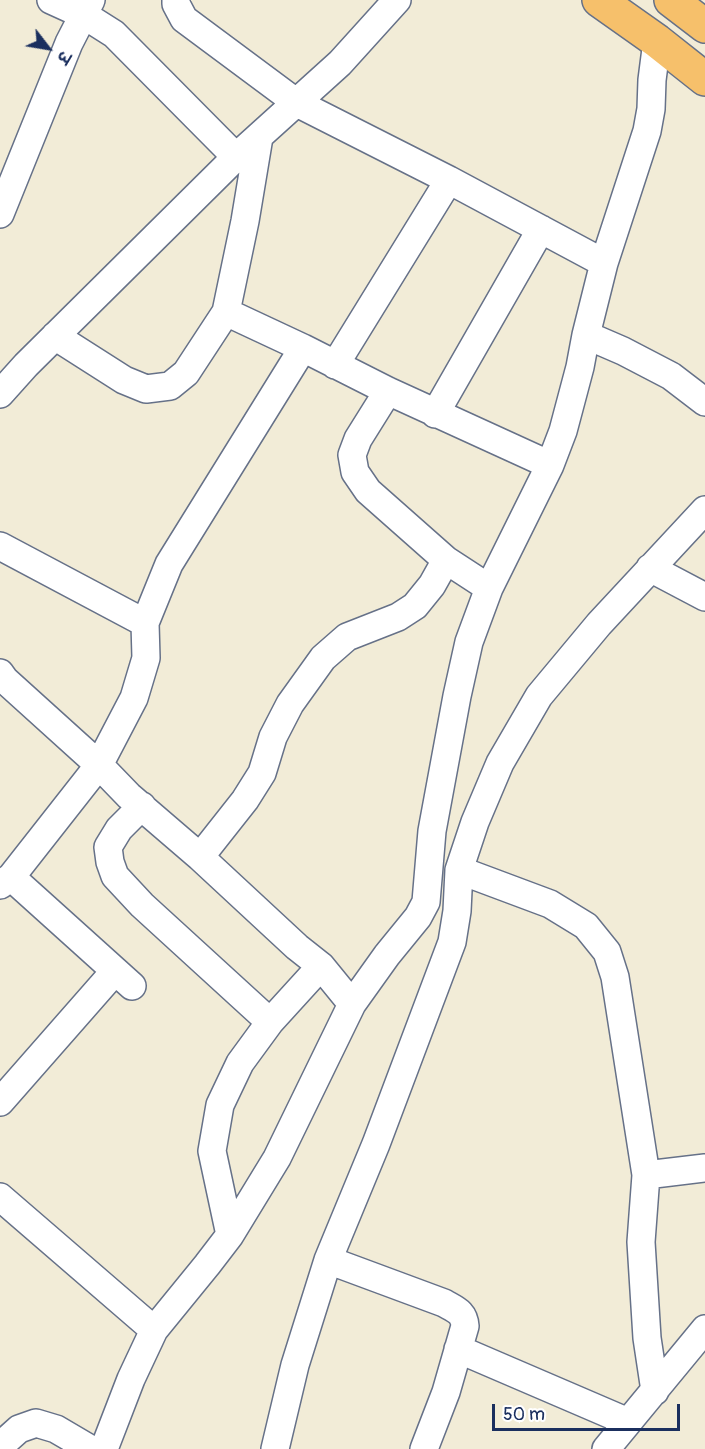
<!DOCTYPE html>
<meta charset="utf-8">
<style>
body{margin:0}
#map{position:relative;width:705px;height:1449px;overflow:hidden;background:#f2ecd7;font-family:Pangolin,"Playpen Sans Deva",sans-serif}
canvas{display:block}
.north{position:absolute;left:18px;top:18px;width:60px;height:60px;-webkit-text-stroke:4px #fff;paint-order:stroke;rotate:121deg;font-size:16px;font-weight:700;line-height:24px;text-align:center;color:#1b2f5e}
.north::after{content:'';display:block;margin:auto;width:21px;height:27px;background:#1b2f5e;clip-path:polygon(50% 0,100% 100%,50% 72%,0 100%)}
.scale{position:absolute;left:492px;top:1404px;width:188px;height:27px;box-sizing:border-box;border:3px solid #1b2f5e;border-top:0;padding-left:8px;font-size:18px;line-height:21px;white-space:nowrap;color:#1b2f5e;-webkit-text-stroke:4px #fff;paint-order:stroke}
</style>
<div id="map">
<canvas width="705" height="1449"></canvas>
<div class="north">उ</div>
<div class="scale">50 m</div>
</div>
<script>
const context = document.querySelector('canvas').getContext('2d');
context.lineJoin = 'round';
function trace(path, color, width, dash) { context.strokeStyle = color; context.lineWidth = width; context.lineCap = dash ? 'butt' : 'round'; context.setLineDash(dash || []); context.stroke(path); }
const minor = new Path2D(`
 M51 0 84 15 114 34 236 157
 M176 0V4L184 19 297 103 449 180 604 263
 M0 214 69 43 91 0
 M226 312 303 348 388 391 550 465
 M586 335 623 351 671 376 705 402
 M55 336 124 380 146 389 170 386 186 373 226 312 245 221 259 137
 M335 365 449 180
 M388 391 358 439 352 455 355 472 368 491 446 560 489 588
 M0 394 26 365 236 157 340 63 397 0
 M435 414 541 229
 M0 546 145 623
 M650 568 705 597
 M0 673 5 680 99 765 129 796 200 857 297 947 321 966 352 1004
 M142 806 119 829 108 847 110 862 115 876 142 905 270 1022
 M200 857 245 800 262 773 273 737 290 704 323 658 347 637 398 617 415 606 432 585 446 560
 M459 870 550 904 586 926 607 952 615 977 646 1175 641 1242 647 1338 655 1391
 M11 877 132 986
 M0 885 11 877 99 765 134 698 146 658 145 623 169 564 303 348
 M0 1102 115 971
 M646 1175 705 1168
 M0 1197 154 1330
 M230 1235 212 1151 220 1105 240 1063 270 1022 321 966
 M328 1260 444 1303C456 1310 464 1312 465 1326L446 1392 424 1449
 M458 1349 628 1422
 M0 1446 19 1429 36 1423 56 1429 90 1449
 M104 1449 131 1379 154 1330 207 1265 230 1235 277 1158 352 1004 387 955 418 917 426 902 432 831 457 696 469 642 489 588 550 465 563 431 580 367 586 335 604 263 647 131 651 109 652 80 657 41
 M275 1449 295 1365 328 1260 376 1144 452 942 457 911 459 870 475 822 500 763 539 696 599 624 705 510
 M606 1449 705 1329`);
const primary = new Path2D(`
 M599 0 657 41 705 79
 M671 0 705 26`);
trace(minor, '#667188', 30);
trace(primary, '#667188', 36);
trace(minor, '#fff', 27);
trace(primary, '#f6c06b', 33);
</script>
